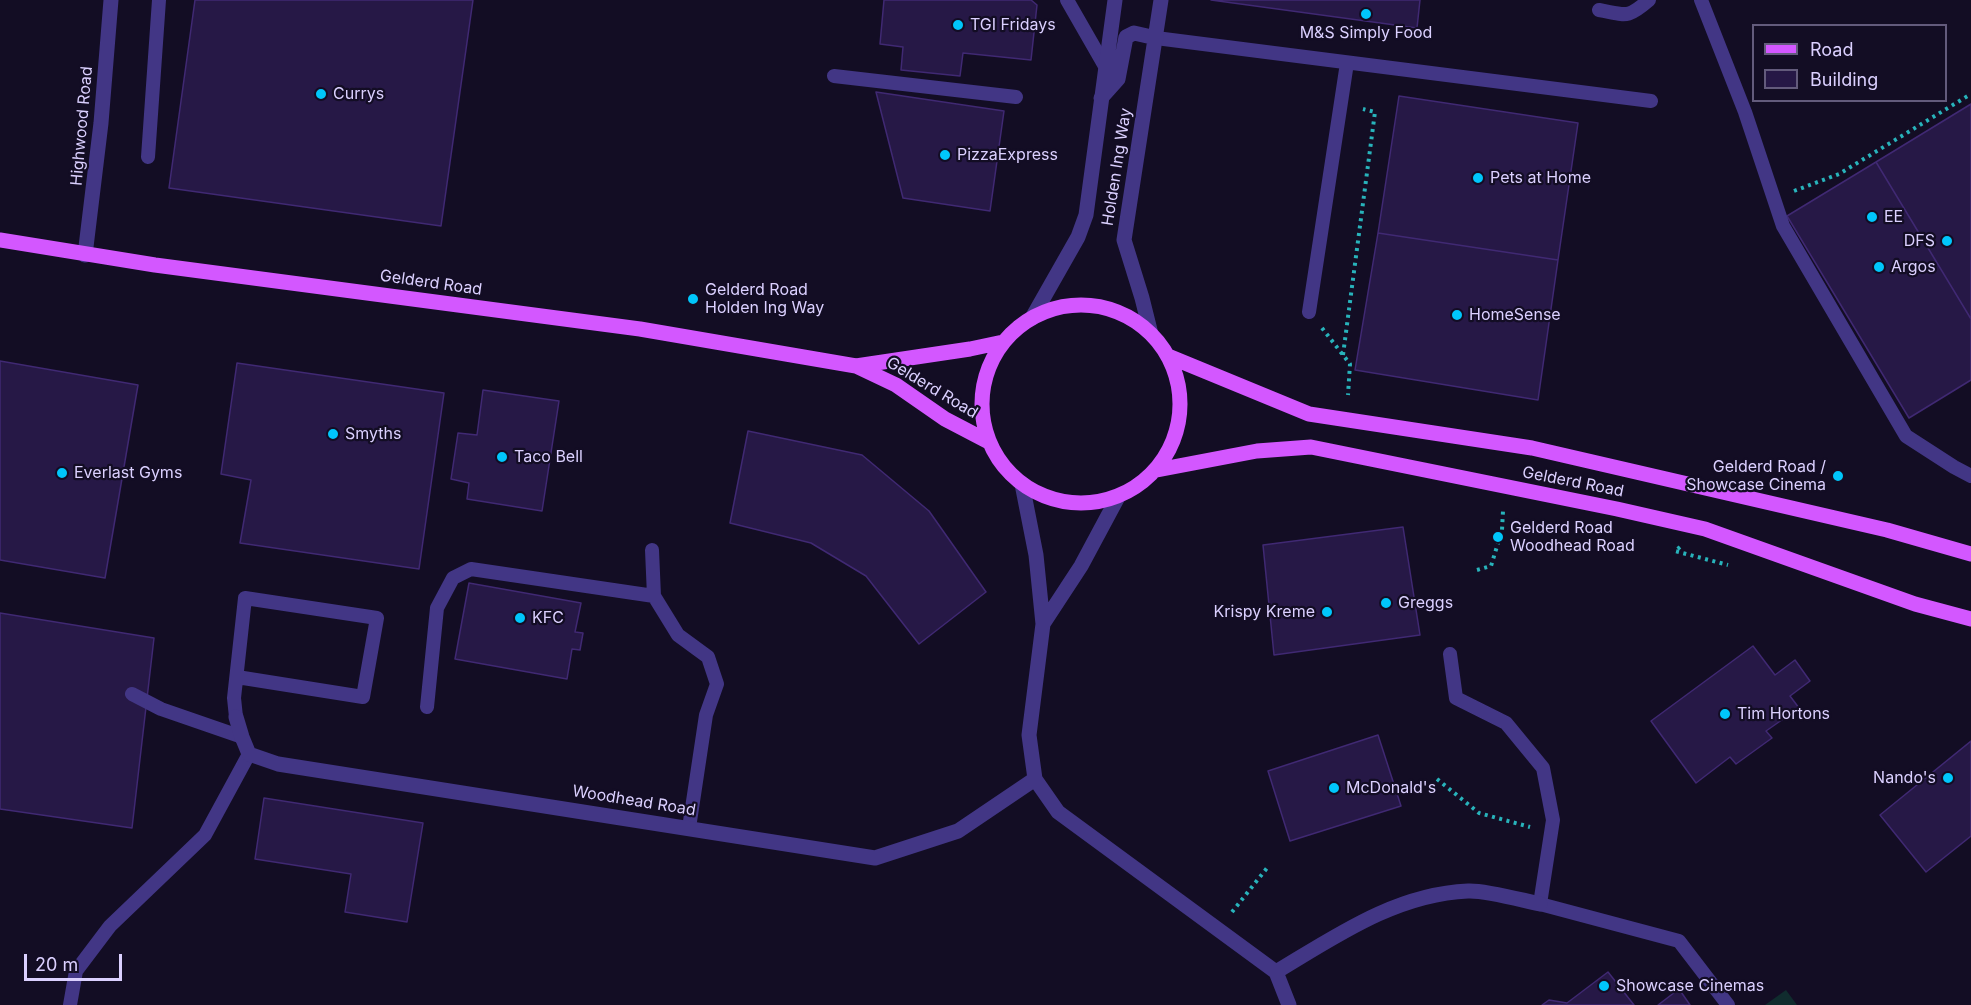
<!DOCTYPE html>
<style>
body{margin:0}
#map{position:relative;width:1971px;height:1005px;overflow:hidden;background:#130d24;font-family:Inter,sans-serif}
canvas{display:block}
.legend{position:absolute;left:1752px;top:24px;width:195px;height:78px;box-sizing:border-box;background:#130d24;border:2px solid #635b7c;margin:0;padding:8px 10px;list-style:none;font-size:18px;color:#dbd0ff}
.legend li{display:flex;align-items:center;gap:12px;height:30px}
.legend b{width:30px;border:2px solid #635b7c}
.scale{position:absolute;left:24px;top:954px;width:98px;height:27px;box-sizing:border-box;border:3px solid #dbd0ff;border-top:0;padding-left:8px;font-size:18px;line-height:21px;white-space:nowrap;color:#dbd0ff;-webkit-text-stroke:4px #130d24;paint-order:stroke}
</style>
<div id="map">
<canvas width="1971" height="1005"></canvas>
<ul class="legend">
<li><b style="height:8px;background:#d357ff"></b>Road</li>
<li><b style="height:16px;background:#261846"></b>Building</li>
</ul>
<div class="scale">20 m</div>
</div>
<script>
const context = document.querySelector('canvas').getContext('2d');
context.lineJoin = 'round';
function fillPath(path, color) { context.fillStyle = color; context.fill(path, 'evenodd'); }
function trace(path, color, width, dash) { context.strokeStyle = color; context.lineWidth = width; context.lineCap = dash ? 'butt' : 'round'; context.setLineDash(dash || []); context.stroke(path); }
function write(font, color, halo, rows, align = 'center') {
  context.font = font + ' Inter,sans-serif'; context.lineWidth = 4.5; context.setLineDash([]); context.textBaseline = 'middle'; context.strokeStyle = halo; context.fillStyle = color; for (const [text, x, y, turn = 0] of rows) {
    context.save(); context.translate(x, y); context.rotate((+turn || 0) * Math.PI / 180); context.textAlign = isNaN(turn) ? turn : align; if (halo) context.strokeText(text, 0, 0); context.fillText(text, 0, 0); context.restore();
  }
}
const green = new Path2D(`
 M1786 990 1797 1005H1765Z`);
const building = new Path2D(`
 M195 0H473L441 226 169 188Z
 M884 0H1031L1037 5 1031 60 963 53 960 76 901 70 903 47 880 44Z
 M1211 0H1420L1417 28Z
 M876 92 1004 111 990 211 903 198Z
 M1399 96 1578 123 1558 260 1378 233Z
 M1971 104V319L1876 162Z
 M1876 162 1971 319V380L1909 418 1787 216Z
 M1378 233 1558 260 1538 400 1355 370Z
 M0 361 138 385 105 578 0 560Z
 M237 363 444 393 419 569 240 543 251 480 221 474Z
 M483 390 559 401 542 511 467 499 469 483 451 479 458 433 477 435Z
 M748 431 862 455 929 511 986 592 919 644 866 576 811 543 730 523Z
 M1403 527 1420 635 1274 655 1263 545Z
 M469 583 581 603 575 632 583 633 580 650 572 649 567 679 455 659Z
 M0 613 154 638 132 828 0 809Z
 M1753 646 1775 675 1795 660 1810 681 1790 696 1799 708 1766 731 1772 738 1736 764 1730 757 1696 783 1651 721Z
 M1378 735 1401 806 1290 841 1268 771Z
 M1971 741V836L1926 872 1880 815Z
 M264 798 423 823 407 922 345 912 351 874 255 859Z
 M1608 972 1634 1005H1542L1549 1000 1567 1003Z
 M1679 989 1690 1005H1658Z`);
const path = new Path2D(`
 M1794 191 1839 174 1971 94
 M1322 328 1350 364 1348 395
 M1343 355 1375 112 1363 109
 M1680 547 1675 551 1728 565
 M1477 570 1491 566 1502 530 1503 511
 M1437 779 1479 813 1530 827
 M1232 912 1267 868`);
const lane = new Path2D(`
 M1067 0 1106 68
 M1701 0 1745 112 1783 226 1906 436 1954 467 1971 476
 M1599 10C1627 15 1627 19 1649 0
 M1156 38 1651 101
 M834 76 1016 97
 M148 157 159 0
 M1309 312 1347 63
 M652 550 654 596 678 635 708 657 717 684 706 715 689 828
 M1450 654 1456 698 1506 723 1543 768 1553 820 1540 904 1679 941 1728 1005
 M132 694 161 709 242 737
 M427 707 437 608 453 578 471 569 654 596
 M236 717 234 698 245 598 377 618 363 697 237 677
 M70 1005 76 971 110 926 205 835 249 754`);
const street = new Path2D(`
 M1101 98 1118 79 1126 37 1134 33 1156 38
 M85 255 101 123 111 0
 M1032 318 1078 237 1086 215 1115 0
 M1151 334 1142 298 1124 240 1161 0
 M1022 484 1036 555 1043 624 1029 735 1035 779 1058 812 1276 972 1289 1005
 M1043 624 1081 566 1118 497
 M236 717 242 737 249 754 278 764 875 858 958 831 1035 779
 M1276 972C1336 936 1396 894 1468 891 1485 890 1521 900 1540 904`);
const primary = new Path2D(`
 M0 240 155 265 640 329 856 366 896 385 945 419 989 442
 M982 404a99 99 0 1 1 198 0a99 99 0 1 1-198 0Z
 M1168 356 1309 414 1532 448 1887 530 1971 554
 M856 366 970 349 1003 342
 M1157 470 1257 451 1311 447 1617 509 1705 529 1915 604 1971 619`);
const markers = [
 [1366,14,6,"#00c6fb"],
 [958,25,6,"#00c6fb"],
 [321,94,6,"#00c6fb"],
 [945,155,6,"#00c6fb"],
 [1478,178,6,"#00c6fb"],
 [1872,217,6,"#00c6fb"],
 [1947,241,6,"#00c6fb"],
 [1879,267,6,"#00c6fb"],
 [693,299,6,"#00c6fb"],
 [1457,315,6,"#00c6fb"],
 [333,434,6,"#00c6fb"],
 [502,457,6,"#00c6fb"],
 [62,473,6,"#00c6fb"],
 [1838,476,6,"#00c6fb"],
 [1498,537,6,"#00c6fb"],
 [1386,603,6,"#00c6fb"],
 [1327,612,6,"#00c6fb"],
 [520,618,6,"#00c6fb"],
 [1725,714,6,"#00c6fb"],
 [1948,778,6,"#00c6fb"],
 [1334,788,6,"#00c6fb"],
 [1604,986,6,"#00c6fb"]
];
const poiNames = [
 ["TGI Fridays",970,25],
 ["M&S Simply Food",1366,33,"center"],
 ["Currys",333,94],
 ["PizzaExpress",957,155],
 ["Pets at Home",1490,178],
 ["EE",1884,217],
 ["DFS",1935,241,"right"],
 ["Argos",1891,267],
 ["Gelderd Road",705,290],
 ["Holden Ing Way",705,308],
 ["HomeSense",1469,315],
 ["Smyths",345,434],
 ["Taco Bell",514,457],
 ["Gelderd Road /",1826,467,"right"],
 ["Showcase Cinema",1826,485,"right"],
 ["Everlast Gyms",74,473],
 ["Gelderd Road",1510,528],
 ["Woodhead Road",1510,546],
 ["Greggs",1398,603],
 ["Krispy Kreme",1315,612,"right"],
 ["KFC",532,618],
 ["Tim Hortons",1737,714],
 ["Nando's",1936,778,"right"],
 ["McDonald's",1346,788],
 ["Showcase Cinemas",1616,986]
];
const streetNames = [
 ["Highwood Road",82,126,-85],
 ["Holden Ing Way",1117,167,-81],
 ["Gelderd Road",431,283,8],
 ["Gelderd Road",932,388,31],
 ["Gelderd Road",1573,482,11],
 ["Woodhead Road",634,801,9]
];
fillPath(green, '#102c2e');
fillPath(building, '#261846');
trace(building, '#402973', 1.5);
trace(path, '#28b3bb', 4, [3, 4.5]);
trace(lane, '#423685', 14);
trace(street, '#423685', 15);
trace(primary, '#d357ff', 15);
for (const [x, y, r, color] of markers) { const dot = new Path2D(); dot.arc(x, y, r, 0, 2 * Math.PI); context.fillStyle = color; context.fill(dot); trace(dot, '#130d24', 2); }
write('16px', '#dbd0ff', '#130d24', poiNames, 'left');
write('16px', '#dbd0ff', '#130d24', streetNames);
</script>
